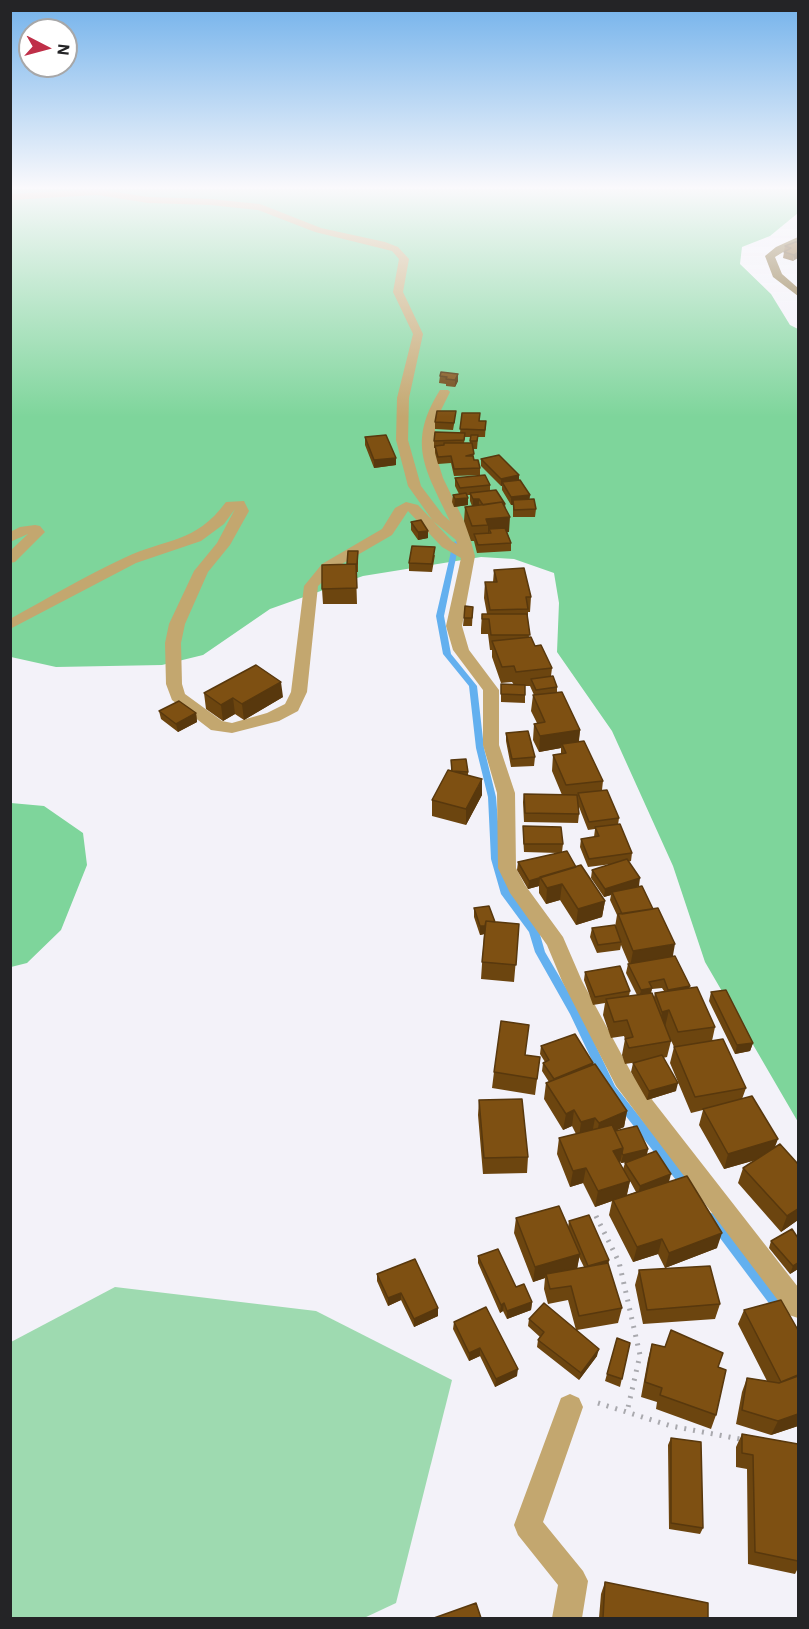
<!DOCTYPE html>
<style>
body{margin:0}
#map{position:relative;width:809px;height:1629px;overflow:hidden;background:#f3f2f9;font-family:"IBM Plex Sans",sans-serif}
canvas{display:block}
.frame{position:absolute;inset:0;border:12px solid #242426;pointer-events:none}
.north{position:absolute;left:18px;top:18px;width:60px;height:60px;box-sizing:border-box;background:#fff;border:2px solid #a7a7a8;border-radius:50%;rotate:96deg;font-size:16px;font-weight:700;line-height:24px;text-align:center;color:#242426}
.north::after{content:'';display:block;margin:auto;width:21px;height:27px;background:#bf2f48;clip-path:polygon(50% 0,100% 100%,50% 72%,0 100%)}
</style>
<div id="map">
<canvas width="809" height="1629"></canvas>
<div class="frame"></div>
<div class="north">N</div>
</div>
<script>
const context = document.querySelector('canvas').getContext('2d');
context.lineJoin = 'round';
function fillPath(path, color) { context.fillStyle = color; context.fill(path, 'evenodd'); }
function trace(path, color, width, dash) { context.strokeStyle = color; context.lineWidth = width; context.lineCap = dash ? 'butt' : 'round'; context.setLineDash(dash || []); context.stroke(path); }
const green = new Path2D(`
 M115 1287 316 1311 452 1380 396 1603 364 1618H11V1342Z`);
const forest = new Path2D(`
 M11 189H798V213L770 236 742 247 740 264 771 294 790 325 798 329V1122L705 962 673 866 612 731 557 652 559 603 554 573 514 559 481 557 363 576 270 609 203 655 162 665 56 667 11 657Z
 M11 803 44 806 83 833 87 865 61 930 27 963 11 967Z`);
const stream = new Path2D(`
 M456 541 459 543 444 616 451 654 477 686 484 748 496 797 501 859 511 893 539 931 545 952 579 1010 615 1086 691 1181 693 1185 691 1189 687 1190 683 1189 607 1092 570 1014 535 952 529 932 501 894 491 859 488 797 476 748 469 686 443 654 436 616 453 543Z
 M712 1213 716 1214 785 1306 787 1310 785 1314 781 1316 777 1314 708 1222 706 1218 708 1214Z`);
const path = new Path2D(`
 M596 1216 619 1262 640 1355 627 1412
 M598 1403 671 1426 745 1440`);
const minor = new Path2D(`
 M97 189 148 197 210 199 260 204 321 228 385 242 398 247 409 259 403 292 423 334 409 398 408 440 421 486 443 515 450 521C426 470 406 444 440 390H448L450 392 435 422V452L443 478 467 527 475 556 462 626 469 650 499 690V745L515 793 516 868 525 885 563 937 582 981 632 1074 798 1287V1318L789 1315 616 1086 562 981 547 945 510 893 498 868 497 793 483 745V690L453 650 446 626 461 558 442 547 408 511 392 535 342 564 318 586 307 692 298 711 279 721 232 733 211 730 172 700 166 684 165 643 169 624 194 571 217 543 235 509 224 524 201 541 136 563 10 629V619C48 598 85 576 124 558 166 538 195 544 226 502L244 501 249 511 230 545 208 572 185 624 181 643 182 684 185 694 222 721 232 723 267 713 285 704 291 692 304 586 322 564 382 529 395 508 406 502 418 505 452 541 457 544 456 540 433 521 408 486 396 440 397 398 413 334 393 292 399 259 392 251 315 232 258 210 210 205 148 203 97 195 10 200V194Z
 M35 525 40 526 45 532 15 562 10 563V551L28 534 10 542V532L20 527Z
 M570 1394 579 1398 583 1407 543 1522 583 1571 588 1581 582 1618H552L558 1585 518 1535 514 1525 561 1398Z`);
const trunk = new Path2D(`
 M798 237V243L775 257 782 274 798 288V296L773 277 765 256 776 247Z`);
const wall = new Path2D(`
 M798 241 793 261 783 258 785 246Z
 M458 374V381L455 387 446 386V384L439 383 440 376Z
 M462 413 480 421H486L485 437H478L477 449H473L474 460 480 468V475L454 476 451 463 438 464 435 453V448H434V441L460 433ZM465 437H470V443H464Z
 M455 419 453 430 435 429V422Z
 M365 437 396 465 374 468 365 445Z
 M481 459 519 480 530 495 529 499 536 509 535 517H513V505H511L502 490V486H501L481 466Z
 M455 478 490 485V491L505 504 509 532H507L511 543V551L477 553 474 541H471L464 521 465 507 472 506 470 501V495H467L468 498V505L454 507 452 502 453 495 459 494 455 486Z
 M411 522 428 538 418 540 411 530Z
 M358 551V572H356L357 604H323L322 589 347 564Z
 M435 555 432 572 409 571V563Z
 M494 570 531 597 530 612H528V618L529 638 552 668 551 676 557 687V692L580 730 579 741 603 781 602 790 619 818 618 825 632 853 631 861 628 862 639 886 634 888 690 986 689 988 715 1027 712 1041 746 1088 742 1099 775 1148 798 1164V1220L781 1232 738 1183 743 1168 756 1160 724 1169 699 1125 703 1110 691 1113 670 1063 674 1047 670 1038 671 1041 667 1057 663 1058 676 1091 647 1100 631 1072 633 1063 638 1062 625 1064 622 1055 625 1039 624 1036 611 1038 603 1015 605 1003 593 1005 584 980 585 972 630 991 629 996 637 995 626 973 628 964H629L621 945 620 950 597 953 590 937 592 928 615 927 617 915 610 900 611 895 604 897 591 878 592 870 612 864 588 867 580 847 581 839 594 837 595 829 588 830 579 807V814L578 823 524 822 523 802 524 794 562 795 552 771 553 755 561 754V748L539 752 533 740 534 724 537 723 531 711 533 695H534L530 686H525V703L501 702V684L514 685 512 682 501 683 492 657V650H490L488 634H481V629L482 614H487L484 598 485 582H493ZM662 988 664 991 655 993 654 997 651 993 652 989Z
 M465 606 473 607 472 626H463Z
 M204 693 283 697 244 720 235 714 223 721 206 709Z
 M159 711 196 713 197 722 178 732 161 719Z
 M506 733 535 757 534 766 511 767 506 741Z
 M451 760 468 772V775L482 795 466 825 432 816V800L451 771Z
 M523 826 563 844 562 852 576 867 605 901 602 917 576 925 560 900 546 904 539 893V886L528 889 517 870 518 862 558 853 524 852 523 835Z
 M474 908 495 922 519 924 514 982 481 979 484 934 480 935 474 917Z
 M711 992 753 1043 750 1051 735 1054 709 1001Z
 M541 1046 592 1065 627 1111 624 1127 615 1131 648 1149 647 1154 669 1182 717 1248 665 1268 658 1254 633 1262 609 1215 612 1201 595 1207 583 1183 570 1187 557 1154 559 1138 576 1134 572 1126 563 1130 544 1099 546 1083 549 1082 542 1071 543 1063 545 1062 540 1054ZM620 1161 621 1163 628 1162 625 1163 623 1169 620 1163ZM630 1181 636 1192 627 1195Z
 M540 1057 535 1095 492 1088 494 1072Z
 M479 1100 528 1157 527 1173 483 1174 478 1115Z
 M516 1218 568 1227 569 1221 609 1260 608 1264 622 1308 618 1323 577 1330 597 1356 579 1380 537 1347 538 1340 540 1337 528 1326 529 1319 576 1330 568 1300 548 1304 544 1289 545 1278 533 1282 514 1233ZM579 1257 584 1267 577 1269Z
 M771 1241 798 1269 790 1274 769 1248Z
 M478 1256 532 1302 531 1310 507 1319 503 1311 500 1313 478 1263Z
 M639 1270 720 1304 715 1319 643 1324 635 1285Z
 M377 1274 438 1308V1316L414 1327 401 1300 388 1306 377 1281Z
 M744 1310 798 1330V1426L771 1435 736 1424 742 1392 747 1378 767 1381 738 1324Z
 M454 1322 517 1376 495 1387 480 1356 469 1361 453 1329Z
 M617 1338 630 1343 620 1387 605 1381Z
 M652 1344 718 1367 716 1415 711 1429 656 1409 657 1402 641 1397 648 1359Z
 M742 1434 798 1444V1568L795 1574 748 1564 747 1469 736 1467V1447Z
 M671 1438 703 1528 700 1534 669 1529 668 1445Z
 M605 1582 708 1618H599L601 1594Z`);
const shadedWall = new Path2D(`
 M798 252V258L793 261 794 255Z
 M458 374V381L455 387V380Z
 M396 458V465L374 468V460Z
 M519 475V482H502V486H501V479Z
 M530 495 529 503 513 500V505H511V497Z
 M468 498V505L454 507 455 499Z
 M473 499H479V506L473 507Z
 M510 517 509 532 491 534 489 529V534H488V525L486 519Z
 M428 531V538L418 540V532Z
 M281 682 283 697 244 720 242 704Z
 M233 698 235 714 223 721 221 705Z
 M196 713 197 722 178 732 176 724Z
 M580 730 578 746 562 744 561 748 539 752 540 736Z
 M482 779V795L466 825V809Z
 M540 878 539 886 528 889 529 881Z
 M640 878 639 886 613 894 612 892 611 895 604 897 605 889Z
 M562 884 560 900 546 904 547 888Z
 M605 901 602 917 576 925 578 909Z
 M495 924V932L480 935V926Z
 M675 944 672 961 630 967 633 951Z
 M690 986 688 994 667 998 668 990Z
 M652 988 650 996 639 999 641 990Z
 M669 1010 665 1027 659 1028 662 1012Z
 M753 1043 750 1051 735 1054 737 1045Z
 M593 1063 591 1072 552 1088 554 1079Z
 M678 1083 676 1091 647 1100 649 1091Z
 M574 1110 572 1126 563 1130 566 1114Z
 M627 1111 624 1127 596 1139 599 1123Z
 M595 1118 592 1134 579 1138 581 1122Z
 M778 1139 772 1155 724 1169 728 1154Z
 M623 1148 620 1164 613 1151Z
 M648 1149 646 1157 621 1163 623 1155Z
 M586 1168 583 1183 570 1187 573 1171Z
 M671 1174 669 1182 638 1194 640 1186Z
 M630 1181 626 1197 613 1200 612 1201 595 1207 598 1191Z
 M798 1209V1220L781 1232 787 1216Z
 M722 1233 717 1248 665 1268 669 1253Z
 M662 1239 658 1254 633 1262 637 1247Z
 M580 1254 577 1269 546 1274 545 1278 533 1282 535 1267Z
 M609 1260 607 1268 588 1266Z
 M798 1263V1269L790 1274 793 1266Z
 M401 1293V1300L388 1306V1298Z
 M532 1302 531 1310 507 1319V1311Z
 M504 1303 503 1311 500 1313 501 1305Z
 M438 1308V1316L414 1327V1319Z
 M480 1348V1356L469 1361V1353Z
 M599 1349 597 1356 579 1380 581 1373Z
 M518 1369 517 1376 495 1387 496 1379Z
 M798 1414V1426L771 1435 778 1421Z`);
const building = new Path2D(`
 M798 241V252L794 255 784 252 791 248 785 246Z
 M441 372 458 374 455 380 446 379 447 377 440 376Z
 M437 411H456L454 423 435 422Z
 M462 413H480L479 421H486L485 430 460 429Z
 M435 432 465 433 464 440 434 441Z
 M386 435 396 458 374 460 365 437Z
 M471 435H478L477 441H470Z
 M444 443H472L474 454 466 456H473L474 460H478L480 468 454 469 451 456 438 457 435 446 444 445Z
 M499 455 519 475 501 479 481 459Z
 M485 475 490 485 460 488 455 478Z
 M520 480 530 495 511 497 502 482Z
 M496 490 505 504H503L502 502 483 505 479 499H473L470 493Z
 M466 493 468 498 455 499 453 495Z
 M534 499 536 509 514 510 513 500Z
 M502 502 510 517 486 519 488 525 472 526 465 507Z
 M421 520 428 531 418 532 411 522Z
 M505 528 511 543 478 545 474 534 491 533 489 529Z
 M412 546 435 547 432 564 409 563Z
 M348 551H358L357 564H347Z
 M356 564 357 588 322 589V565Z
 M524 568 531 597H526L528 609 490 610 485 582H497L494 570Z
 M465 606 473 607 472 618H464Z
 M482 614H527L530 635H491L489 619H482Z
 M531 637 535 646 541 645 552 668 516 672 514 666 502 667 492 641Z
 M256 665 281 682 242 704 233 698 221 705 204 693Z
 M553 676 557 687 536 690 531 679Z
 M501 684 525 685V695L501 694Z
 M562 692 580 730 540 736 534 724 545 722 533 695Z
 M179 701 196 713 176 724 159 711Z
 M528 731 535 757 512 759 506 733Z
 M584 741 603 781 566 785 553 755 566 753 562 744Z
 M466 759 468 772 452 771 451 760Z
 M448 770 482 779 466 809 432 800Z
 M607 790 619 818 589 822 578 793Z
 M524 794 577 795 579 814 525 813Z
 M620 824 632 853 589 859 581 839 599 836 595 827Z
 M523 826 561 827 563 844H524Z
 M567 851 576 867 529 881 518 862Z
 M627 859 640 878 605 889 592 870Z
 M581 865 605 901 578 909 562 884 547 888 540 877Z
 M642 886 653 909 622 914 612 892Z
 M489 906 495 922 486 921 485 926H480L474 908Z
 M658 908 675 944 633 951 618 914Z
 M486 921 519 924 516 965 482 962Z
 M615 925 621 942 598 945 592 928Z
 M675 956 690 986 668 990 664 979 649 982 652 988 641 990 628 964Z
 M620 966 630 991 595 997 585 972Z
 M697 987 715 1027 678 1032 669 1010 662 1012 655 993Z
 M726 990 753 1043 737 1045 711 992Z
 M652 993 671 1041 629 1048 625 1039 633 1037 627 1020 614 1022 606 999Z
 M501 1021 529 1025 525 1055 540 1057 537 1079 494 1072Z
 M575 1034 593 1063 554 1079 543 1063 549 1060 541 1046Z
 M723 1039 746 1088 695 1097 674 1047Z
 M662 1055 678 1083 649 1091 633 1063Z
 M595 1064 627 1111 599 1123 595 1118 581 1122 574 1110 566 1114 546 1083Z
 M752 1096 778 1139 728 1154 703 1109Z
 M522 1099 528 1157 484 1158 479 1100Z
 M612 1125 623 1148 613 1151 630 1181 598 1191 586 1168 573 1171 559 1138Z
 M637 1126 648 1149 623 1155 622 1153 623 1148 615 1131Z
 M780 1144 798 1164V1209L787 1216 743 1168Z
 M656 1151 671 1174 640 1186 625 1163Z
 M687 1176 722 1233 669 1253 662 1239 637 1247 613 1200Z
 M559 1206 580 1254 535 1267 516 1218Z
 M589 1215 609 1260 588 1266 569 1221Z
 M792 1229 798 1238V1263L793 1266 771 1241Z
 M498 1249 516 1287 524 1284 532 1302 507 1311 504 1303 501 1305 478 1256Z
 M415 1259 438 1308 414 1319 401 1293 388 1298 377 1274Z
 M608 1263 622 1308 579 1316 571 1286 550 1289 546 1274Z
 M710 1266 720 1304 647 1310 639 1270Z
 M781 1300 798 1330V1375L781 1382 744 1310Z
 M544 1303 599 1349 581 1373 538 1340 544 1332 529 1319Z
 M486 1307 518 1369 496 1379 480 1348 469 1353 454 1322Z
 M671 1330 723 1353 718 1367 726 1370 716 1415 660 1395 662 1388 645 1382 652 1344 665 1347Z
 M617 1338 630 1343 622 1379 607 1374Z
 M798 1376V1414L778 1421 742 1410 747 1378 779 1383Z
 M742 1434 798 1444V1561L755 1552 753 1455 742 1453Z
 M671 1438 701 1442 703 1528 671 1523Z
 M605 1582 708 1603V1618H603Z
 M476 1603 481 1618H434Z`);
fillPath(green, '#9edab0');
fillPath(forest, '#7ed59b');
fillPath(stream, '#63b0ef');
trace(path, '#a9a9ae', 5, [2, 7]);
fillPath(minor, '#c3a76f');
fillPath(trunk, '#7c6128');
fillPath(wall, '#6c450f');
fillPath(shadedWall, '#58380d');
fillPath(building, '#7e5012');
trace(building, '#58380d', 1.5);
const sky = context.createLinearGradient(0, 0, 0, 417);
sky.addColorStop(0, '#73b2eb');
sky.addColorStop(0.45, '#faf9fc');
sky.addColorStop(1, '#faf9fc00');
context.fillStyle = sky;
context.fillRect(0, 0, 809, 417);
</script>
